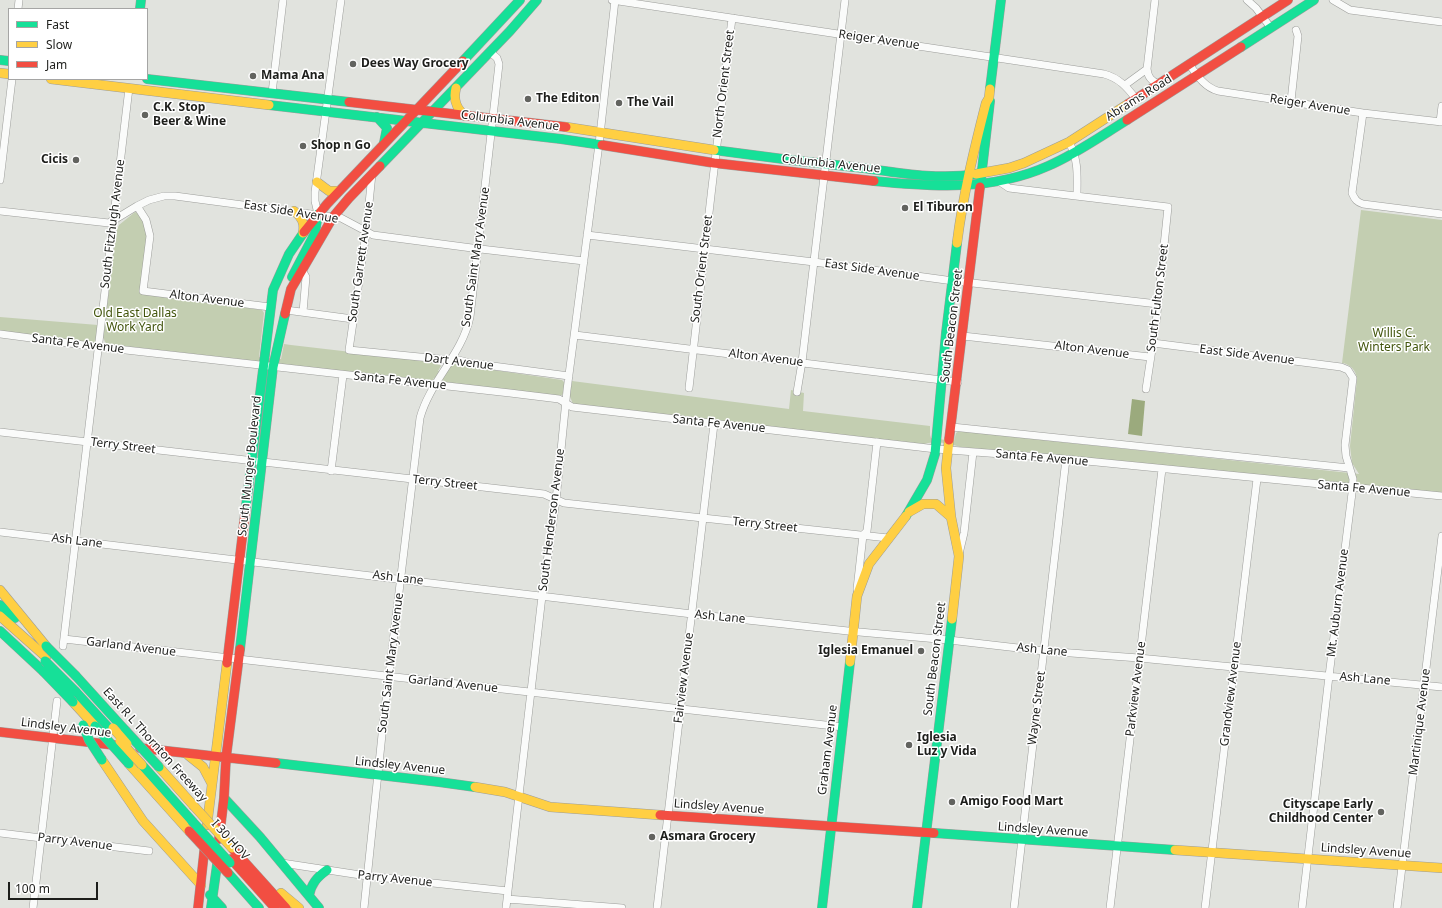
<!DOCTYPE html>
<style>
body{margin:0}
#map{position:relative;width:1442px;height:908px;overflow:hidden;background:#e1e3de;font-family:"Noto Sans",sans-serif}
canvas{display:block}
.legend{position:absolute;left:8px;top:8px;width:140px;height:72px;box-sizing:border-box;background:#fff;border:1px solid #a5a5a4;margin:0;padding:5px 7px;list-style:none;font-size:12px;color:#1d1e1b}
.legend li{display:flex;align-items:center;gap:8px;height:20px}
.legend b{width:20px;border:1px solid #a5a5a4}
.scale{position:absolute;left:8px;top:882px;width:90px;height:18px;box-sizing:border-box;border:2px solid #1d1e1b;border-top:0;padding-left:5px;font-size:12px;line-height:14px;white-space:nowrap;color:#1d1e1b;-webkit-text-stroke:3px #fff;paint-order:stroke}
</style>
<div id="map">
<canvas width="1442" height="908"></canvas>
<ul class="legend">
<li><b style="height:5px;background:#16e098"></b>Fast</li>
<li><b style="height:5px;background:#ffcf43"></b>Slow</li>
<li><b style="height:5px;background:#f24e42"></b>Jam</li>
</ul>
<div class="scale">100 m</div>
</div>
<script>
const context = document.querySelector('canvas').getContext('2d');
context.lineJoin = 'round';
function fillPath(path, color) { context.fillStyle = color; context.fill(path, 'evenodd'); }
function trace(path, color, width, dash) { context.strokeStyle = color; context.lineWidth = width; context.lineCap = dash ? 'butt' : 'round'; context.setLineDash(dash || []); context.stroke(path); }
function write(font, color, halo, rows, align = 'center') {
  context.font = font + ' "Noto Sans",sans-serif'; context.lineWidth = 3; context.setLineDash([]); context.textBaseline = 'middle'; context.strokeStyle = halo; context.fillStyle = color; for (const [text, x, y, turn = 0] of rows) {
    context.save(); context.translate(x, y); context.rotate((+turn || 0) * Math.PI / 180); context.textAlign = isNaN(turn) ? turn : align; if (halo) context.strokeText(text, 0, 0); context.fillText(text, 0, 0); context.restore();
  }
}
const green = new Path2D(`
 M1361 210 1442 220V493L960 447C950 443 936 441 924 444L573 404 569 394 563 393 562 395 559 396 444 382 442 379 434 378 432 381 106 344 103 337 96 338V342L93 343 0 332V317L98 325 97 331 104 330 116 232 119 225 135 212C156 217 143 279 141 294L262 310 264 313 259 357 281 359 284 344 291 345 437 362 441 366 438 371 446 372 451 364 455 362 473 367 562 380 564 382V386L571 387 572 381 789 409 791 390 804 393 803 411 930 426V435L931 438 954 441 956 433 959 431 1359 474 1352 463 1350 446 1357 379C1356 370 1350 364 1342 363Z`);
const water = new Path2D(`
 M1132 399 1145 401 1142 436 1128 434Z`);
const street = new Path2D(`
 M612 0 1104 74C1119 78 1127 87 1136 99
 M1155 0 1147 69C1148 77 1151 81 1159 84
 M1247 0 1256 8 1271 28
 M1333 0 1350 10 1442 22
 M18 9 19 0
 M1189 64C1197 75 1204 87 1218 91L1363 113 1442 122
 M1125 85 1147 69
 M272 93 283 0
 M1291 101 1298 36 1296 30
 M1363 113 1352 193C1355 200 1357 202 1363 204L1442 214
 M1440 122 1442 106
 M1069 142C1079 161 1077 176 1077 196
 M372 174 366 233 349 350 450 360H459L470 363 569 376
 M0 180 12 79
 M1000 182 1009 188 1168 207 1156 323 1146 389
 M137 206 146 220 150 236 143 291 270 307
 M0 211 109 223 137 206 149 200 164 196H175L333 217 341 218 373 235 472 248 584 261
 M318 214 315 201V192L341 0
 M587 235 814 262 946 280 1158 304
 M302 270 306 277 303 312
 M286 310 353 319
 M0 334 99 347 510 393 559 399 572 407 936 449 1066 459 1442 496
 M575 335 958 382
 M963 336 1150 357
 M1153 343 1341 367 1348 370 1353 378 1345 445 1346 456 1353 479 1352 493 1329 676 1302 908
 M689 388C703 265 717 141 732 18
 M797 392 802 362 845 0
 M952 427 1349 468
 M0 432 544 494 564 503 888 538
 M331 471 343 375
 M0 532 692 614 848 631 949 640 1044 651 1139 658 1442 687
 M959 554 964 533 973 452
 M857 589 863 535 867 531 877 442
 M64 639 395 677 843 727
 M63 646 129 88
 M0 833 149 851
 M282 863 367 876 508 891
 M507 899 622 908
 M33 908 57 701
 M364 908 383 725 420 418C430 381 462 355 470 317L499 64 497 58 490 52
 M506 908 542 596 556 500 567 390 599 144 615 0
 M657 908 714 424
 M1014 908 1066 459
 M1110 908 1162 469
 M1205 908 1257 479
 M1397 908 1442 536`);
const fast = new Path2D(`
 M140 9 141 0
 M1241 47 1314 0
 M0 60 9 61
 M463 61 520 0
 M147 79 349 102
 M990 89 1001 0
 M269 105 561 139 602 145
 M377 117 387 128 384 143
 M714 150C764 157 814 163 863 168 900 173 939 180 976 174
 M380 166 510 31 537 0
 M874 181C933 187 992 191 1048 166 1076 154 1101 136 1127 120
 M980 187 990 101
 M292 277 315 233 318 214
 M245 514 273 290 289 254 304 232
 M906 516 927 480 935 454 946 333 957 243
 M0 605 15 618
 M0 631 43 671
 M240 649 273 367 285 314
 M76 676 125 730
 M76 692 108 727
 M276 763 439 782 475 787
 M142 765 192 821
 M224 798 260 837 319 908
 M934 833 1175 850
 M228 873 259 908
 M210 895 222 908
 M309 896C311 884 317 877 327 870
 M211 908 218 858
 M822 908 850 662
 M917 908 952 619`);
const slow = new Path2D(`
 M0 73 9 74
 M51 79 269 105
 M456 88C453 100 456 108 465 116
 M566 127 714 150
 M976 174 1009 168 1024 163 1069 142 1128 104
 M317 182 329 191H339
 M294 211C302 217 305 223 303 233
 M957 243C963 195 974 150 986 103L989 98 990 89
 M949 440 946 468 951 517 959 556 952 619
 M909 512 923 504H936L951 517
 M0 590 46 646
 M0 616 46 657
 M850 662 857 596 869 564 906 516
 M73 702 95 726
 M188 755 203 767 212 784
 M102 760 143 821 201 885
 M129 764 189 831
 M159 767 193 805
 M475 787 505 792 550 807 660 815
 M207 825 227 663
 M1175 850 1442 868
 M281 893 299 908`);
const jam = new Path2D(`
 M349 102 566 127
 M1128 104 1288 0
 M1127 120 1241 47
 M602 145 714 163 874 181
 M304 232 327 204 463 61
 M285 314 291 289 333 217 349 198 380 166
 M949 440 980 187
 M227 663 245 514
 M0 732 114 745
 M140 748 276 763
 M660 815 934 833
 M219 839 224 798 226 758 240 649
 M232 848 286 908
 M231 859 275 908
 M198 908 205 844`);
const fastBridge = new Path2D(`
 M46 646 76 676
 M45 661 76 692
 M43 671 73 702
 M83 725 89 740 102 760
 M95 726 129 764
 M125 730 159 767
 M192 821 230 863`);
const slowBridge = new Path2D(`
 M113 728 127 744
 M120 741 142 765
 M193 805 232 848`);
const jamBridge = new Path2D(`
 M189 831 228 873`);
const markers = [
 [353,64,4,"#62635f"],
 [253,76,4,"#62635f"],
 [528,99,4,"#62635f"],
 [619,103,4,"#62635f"],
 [145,115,4,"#62635f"],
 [303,146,4,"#62635f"],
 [76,160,4,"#62635f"],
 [905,208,4,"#62635f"],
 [921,651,4,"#62635f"],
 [909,745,4,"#62635f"],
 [952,802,4,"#62635f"],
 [1381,812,4,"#62635f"],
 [652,837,4,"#62635f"]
];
const streetNames = [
 ["Reiger Avenue",879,40,8],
 ["North Orient Street",724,84,-83],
 ["Abrams Road",1139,98,-32],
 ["Reiger Avenue",1310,105,9],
 ["Columbia Avenue",510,121,7],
 ["Columbia Avenue",831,164,6],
 ["East Side Avenue",291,212,9],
 ["South Fitzhugh Avenue",113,224,-83],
 ["South Saint Mary Avenue",476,257,-82],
 ["South Garrett Avenue",361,262,-82],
 ["South Orient Street",702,269,-83],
 ["East Side Avenue",872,270,8],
 ["South Fulton Street",1158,298,-83],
 ["Alton Avenue",207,299,7],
 ["South Beacon Street",952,326,-83],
 ["Santa Fe Avenue",78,344,7],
 ["Alton Avenue",1092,350,7],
 ["East Side Avenue",1247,355,7],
 ["Alton Avenue",766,358,7],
 ["Dart Avenue",459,362,7],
 ["Santa Fe Avenue",400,381,6],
 ["Santa Fe Avenue",719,424,6],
 ["Terry Street",123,446,7],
 ["Santa Fe Avenue",1042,458,5],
 ["South Munger Boulevard",250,466,-84],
 ["Terry Street",445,483,6],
 ["Santa Fe Avenue",1364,489,5],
 ["South Henderson Avenue",552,520,-83],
 ["Terry Street",765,525,6],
 ["Ash Lane",77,541,7],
 ["Ash Lane",398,578,7],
 ["Mt. Auburn Avenue",1338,603,-83],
 ["Ash Lane",720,617,6],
 ["Garland Avenue",131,647,7],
 ["Ash Lane",1042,650,6],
 ["South Beacon Street",935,659,-83],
 ["South Saint Mary Avenue",391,663,-83],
 ["Fairview Avenue",684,678,-83],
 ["Ash Lane",1365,679,5],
 ["Garland Avenue",453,684,6],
 ["Parkview Avenue",1136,689,-83],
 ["Grandview Avenue",1231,694,-83],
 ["Wayne Street",1037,708,-83],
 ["Martinique Avenue",1420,722,-83],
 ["Lindsley Avenue",66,728,7],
 ["East R L Thornton Freeway",155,745,48],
 ["Graham Avenue",828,750,-83],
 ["Lindsley Avenue",400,766,6],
 ["Lindsley Avenue",719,807,4],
 ["Lindsley Avenue",1043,830,4],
 ["I 30 HOV",230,840,48],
 ["Parry Avenue",75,842,7],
 ["Lindsley Avenue",1366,851,4],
 ["Parry Avenue",395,879,6]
];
const poiNames = [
 ["Dees Way Grocery",361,64],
 ["Mama Ana",261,76],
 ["The Editon",536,99],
 ["The Vail",627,103],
 ["C.K. Stop",153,108],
 ["Beer & Wine",153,122],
 ["Shop n Go",311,146],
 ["Cicis",68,160,"right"],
 ["El Tiburon",913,208],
 ["Iglesia Emanuel",913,651,"right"],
 ["Iglesia",917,738],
 ["Luz y Vida",917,752],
 ["Amigo Food Mart",960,802],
 ["Cityscape Early",1373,805,"right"],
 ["Childhood Center",1373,819,"right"],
 ["Asmara Grocery",660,837]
];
const parkNames = [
 ["Old East Dallas",135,314],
 ["Work Yard",135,328],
 ["Willis C.",1394,334],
 ["Winters Park",1394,348]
];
fillPath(green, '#c3ceb1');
fillPath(water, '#9baa7d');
trace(street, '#9c9d9a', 8);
trace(fast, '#9c9d9a', 10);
trace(slow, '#9c9d9a', 10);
trace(jam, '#9c9d9a', 10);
trace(street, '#fafbfa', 7);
trace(fast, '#16e098', 9);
trace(slow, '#ffcf43', 9);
trace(jam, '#f24e42', 9);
trace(fastBridge, '#9c9d9a', 10, []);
trace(slowBridge, '#9c9d9a', 10, []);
trace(jamBridge, '#9c9d9a', 10, []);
trace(fastBridge, '#16e098', 9);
trace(slowBridge, '#ffcf43', 9);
trace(jamBridge, '#f24e42', 9);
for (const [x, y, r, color] of markers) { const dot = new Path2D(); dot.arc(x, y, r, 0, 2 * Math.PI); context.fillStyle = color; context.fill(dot); trace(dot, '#fff', 1.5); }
write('12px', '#1d1e1b', '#fff', streetNames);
write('bold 12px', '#1d1e1b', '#fff', poiNames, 'left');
write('12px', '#41540b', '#fff', parkNames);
</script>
